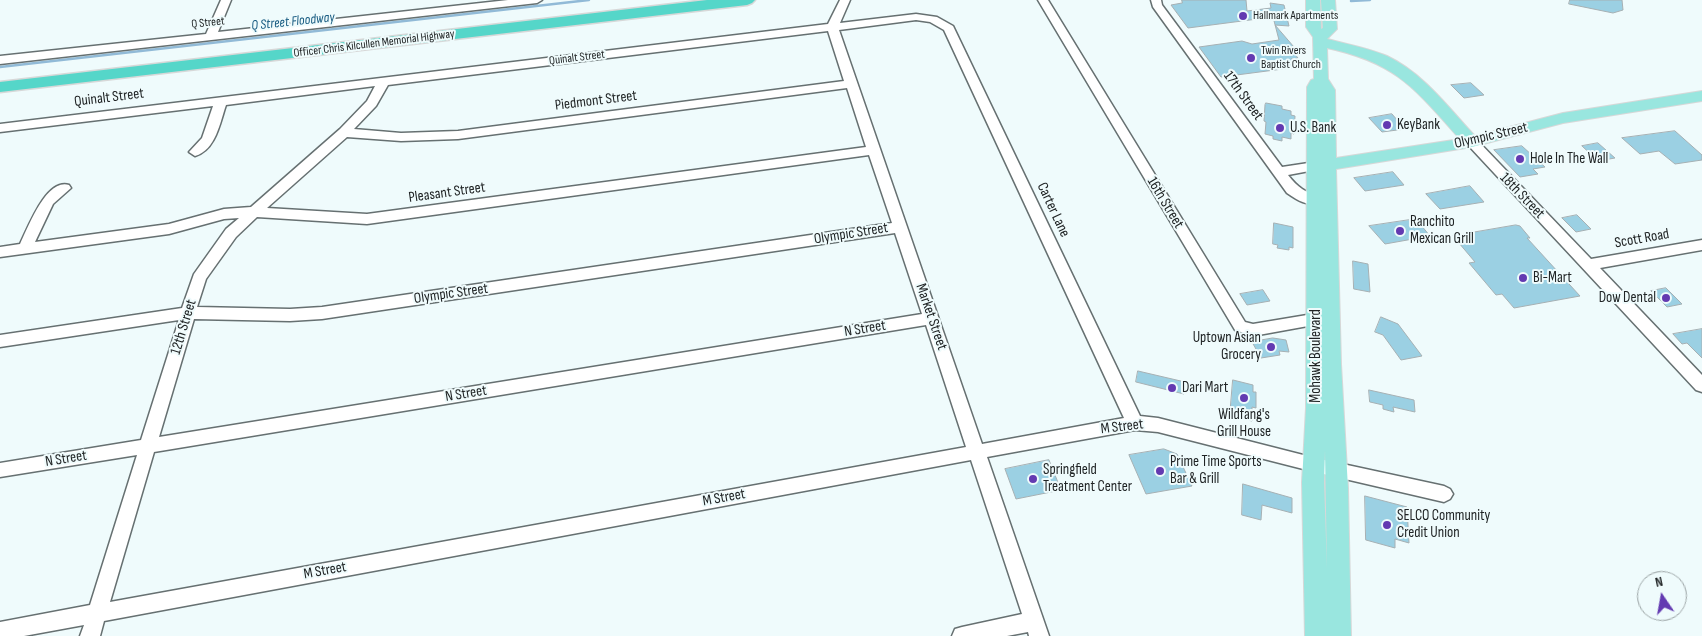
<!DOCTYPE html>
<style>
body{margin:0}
#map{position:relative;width:1702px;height:636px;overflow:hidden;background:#effbfc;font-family:"Sofia Sans Condensed",sans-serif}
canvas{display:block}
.north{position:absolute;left:1637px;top:571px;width:50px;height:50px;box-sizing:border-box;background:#effbfc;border:1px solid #9ca5a6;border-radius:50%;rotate:348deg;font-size:14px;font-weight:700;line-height:20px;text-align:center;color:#202425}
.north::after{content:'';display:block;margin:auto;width:18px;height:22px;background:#633ab1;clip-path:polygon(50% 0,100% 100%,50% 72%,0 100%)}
</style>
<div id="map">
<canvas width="1702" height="636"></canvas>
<div class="north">N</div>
</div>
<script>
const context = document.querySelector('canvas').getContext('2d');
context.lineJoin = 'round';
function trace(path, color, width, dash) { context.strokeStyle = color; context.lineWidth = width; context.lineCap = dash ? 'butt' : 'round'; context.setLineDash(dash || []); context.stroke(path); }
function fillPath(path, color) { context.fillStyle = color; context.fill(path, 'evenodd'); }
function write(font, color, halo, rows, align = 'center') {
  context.font = font + ' "Sofia Sans Condensed",sans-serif'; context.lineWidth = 4; context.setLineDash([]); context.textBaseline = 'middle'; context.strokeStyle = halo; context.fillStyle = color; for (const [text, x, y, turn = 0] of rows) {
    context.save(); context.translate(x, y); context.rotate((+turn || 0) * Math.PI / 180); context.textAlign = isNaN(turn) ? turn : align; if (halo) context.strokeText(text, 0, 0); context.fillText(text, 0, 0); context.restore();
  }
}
const stream = new Path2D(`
 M1351 1 1370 0
 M0 67 589 0`);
const building = new Path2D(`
 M1182 0H1246L1247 11 1271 8 1270 3 1284 5 1289 26 1275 25 1294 47 1290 48 1298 58 1291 59 1298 67 1221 77 1199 47 1242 41 1252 44 1279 40 1273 17 1188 28 1171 5 1182 3Z
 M1570 0H1622L1623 10 1613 13 1569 4Z
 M1471 83 1484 95 1464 98 1451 85Z
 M1266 103 1282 106V109L1291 111V115L1295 116 1294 134 1291 133V139L1282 137V141L1273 139V136L1265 134 1266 122 1264 121 1265 105Z
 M1392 114 1405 129 1382 132 1369 118Z
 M1675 131 1702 155V160L1675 164 1659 151 1640 154 1622 138Z
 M1598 143 1615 158 1598 161 1582 146Z
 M1522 146 1545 167 1533 169 1538 174 1520 177 1494 150Z
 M1393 172 1404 185 1365 191 1354 178Z
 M1470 186 1484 202 1440 209 1426 194Z
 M1577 215 1591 229 1576 232 1562 218Z
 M1416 219 1430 236 1385 244 1369 226Z
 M1274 223 1293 227V248L1289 247V250L1277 248 1278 245 1273 244Z
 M1516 225 1520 226 1530 238H1527L1580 296 1514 308 1502 294 1496 295 1469 263 1475 262 1453 236Z
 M1353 261 1368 264 1370 292 1354 289Z
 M1666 288 1682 304 1667 307 1651 291Z
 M1263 290 1270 301 1247 305 1240 294Z
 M1381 317 1398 324 1422 356 1401 360 1383 335 1375 332Z
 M1702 329V358L1687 343 1682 344 1673 334Z
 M1273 338 1286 340 1289 352 1279 351 1280 355 1261 358 1252 342Z
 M1138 371 1185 382 1184 394 1136 382Z
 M1233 380 1253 385V392H1256V408L1252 407V421L1230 416Z
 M1369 390 1414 400 1415 412 1393 407 1394 412 1383 409V405L1370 402Z
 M1164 449 1177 454 1192 486 1146 494 1129 455Z
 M1049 460 1061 490 1016 499 1005 469Z
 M1243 484 1292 498V513L1262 505 1261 520 1242 515Z
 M1365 496 1407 507 1409 543 1395 539V548L1366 540Z`);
const minor = new Path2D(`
 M221 0H231L218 32 508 0H542L537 3 0 64V56L206 34Z
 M840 0H850L840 23 916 14 937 17 953 26 1140 416 1158 418 1315 458 1444 486 1450 489 1453 494 1450 499 1444 502 1315 472 1158 432 1135 430 987 457 1049 636H1029L1028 632 1007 636H952L955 629 962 627 1022 614 971 460 104 621 100 636H80L84 625 24 636H0V622L90 605 137 455 0 477V463L141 440 179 320 0 347V335L182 308 194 274 226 229 239 218 224 219 169 234 0 257V247L20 244C28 228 46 178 69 185L71 188 53 204 35 242 169 224 224 209 251 207 340 129 367 101 375 86 226 105C220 122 216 150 195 156L189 152 202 138 213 106 0 132V124L828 24ZM916 20 930 22 944 30 1124 418 982 444 839 30ZM828 31 844 81 458 131 401 133 354 129 376 106 388 85ZM847 88 866 147 367 214 267 208 347 137 401 141 458 139ZM869 155 892 223 322 307 290 309 197 307 206 279 236 237 257 217 367 224ZM895 233 922 314 159 437 194 319 290 321 322 319ZM926 325 966 447 110 602 154 452Z
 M1038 0H1048L1245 322 1253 324 1325 312 1330 314 1332 318 1330 322 1253 336 1235 330Z
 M1151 0H1161L1162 5 1282 167 1315 162 1320 163 1322 166 1320 169 1288 175C1298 188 1305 192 1320 197L1322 200 1320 203C1308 207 1297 200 1287 193L1153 7Z
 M1472 138 1476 139 1591 259 1702 240V250L1600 268 1702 375V392L1696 390 1468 145 1466 142Z`);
const major = new Path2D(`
 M1306 0H1320L1321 29 1323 28 1321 0H1335L1337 29 1327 39C1347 44 1368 48 1387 56 1423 73 1448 107 1475 136L1563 113 1702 91V101L1563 123 1472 147 1336 169 1341 364 1348 488 1351 636H1305L1302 482 1306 408 1307 87 1311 80 1314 79 1313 37 1306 27ZM1327 48C1397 63 1415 89 1460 139L1336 158 1335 90 1328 79ZM1325 450 1327 569 1324 482Z`);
const highway = new Path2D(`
 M707 0H755L752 3 747 5 0 92V82Z`);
const markers = [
 [1243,16,5,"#633ab1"],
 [1251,58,5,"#633ab1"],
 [1387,125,5,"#633ab1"],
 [1280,128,5,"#633ab1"],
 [1520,159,5,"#633ab1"],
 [1400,231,5,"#633ab1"],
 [1523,278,5,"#633ab1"],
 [1666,298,5,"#633ab1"],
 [1271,347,5,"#633ab1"],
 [1172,388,5,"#633ab1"],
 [1244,398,5,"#633ab1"],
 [1160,471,5,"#633ab1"],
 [1033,479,5,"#633ab1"],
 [1387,525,5,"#633ab1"]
];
const farPoinames = [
 ["Hallmark Apartments",1253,16],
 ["Twin Rivers",1261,51],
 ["Baptist Church",1261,65]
];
const farStreetnames = [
 ["Q Street",208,23,-6],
 ["Officer Chris Kilcullen Memorial Highway",374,44,-7],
 ["Quinalt Street",577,58,-7]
];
const farWaternames = [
 ["Q Street Floodway",293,22,-6]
];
const streetNames = [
 ["17th Street",1243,96,54],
 ["Quinalt Street",109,98,-7],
 ["Piedmont Street",596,101,-7],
 ["Olympic Street",1491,136,-13],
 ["Pleasant Street",447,193,-8],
 ["18th Street",1522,196,46],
 ["16th Street",1165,203,59],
 ["Carter Lane",1053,210,65],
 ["Olympic Street",851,234,-9],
 ["Scott Road",1642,239,-10],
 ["Olympic Street",451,294,-8],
 ["Market Street",931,317,71],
 ["12th Street",184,327,-73],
 ["N Street",865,329,-9],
 ["Mohawk Boulevard",1316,356,-90],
 ["N Street",466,394,-9],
 ["M Street",1122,427,-7],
 ["N Street",66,459,-9],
 ["M Street",724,498,-10],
 ["M Street",325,571,-10]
];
const poiNames = [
 ["KeyBank",1397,125],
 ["U.S. Bank",1290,128],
 ["Hole In The Wall",1530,159],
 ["Ranchito",1410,222],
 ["Mexican Grill",1410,239],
 ["Bi-Mart",1533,278],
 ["Dow Dental",1656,298,"right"],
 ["Uptown Asian",1261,338,"right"],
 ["Grocery",1261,355,"right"],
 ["Dari Mart",1182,388],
 ["Wildfang's",1244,415,"center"],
 ["Grill House",1244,432,"center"],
 ["Prime Time Sports",1170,462],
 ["Bar & Grill",1170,479],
 ["Springfield",1043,470],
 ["Treatment Center",1043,487],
 ["SELCO Community",1397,516],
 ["Credit Union",1397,533]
];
trace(stream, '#91bad7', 2.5);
fillPath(building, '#9bd0e3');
trace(building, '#a6b0b3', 1);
trace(minor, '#667071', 3);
trace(major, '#d7d8d8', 2);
trace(highway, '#d7d8d8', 3);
fillPath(minor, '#fff');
fillPath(major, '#99e6df');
fillPath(highway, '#55d6c9');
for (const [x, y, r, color] of markers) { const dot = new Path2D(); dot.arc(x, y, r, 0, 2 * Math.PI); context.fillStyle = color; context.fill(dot); trace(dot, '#effbfc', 2); }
write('12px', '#202425', '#effbfc', farPoinames, 'left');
write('12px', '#202425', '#effbfc', farStreetnames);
write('italic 14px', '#14587f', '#effbfc', farWaternames);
write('15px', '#202425', '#effbfc', streetNames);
write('15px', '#202425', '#effbfc', poiNames, 'left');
</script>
